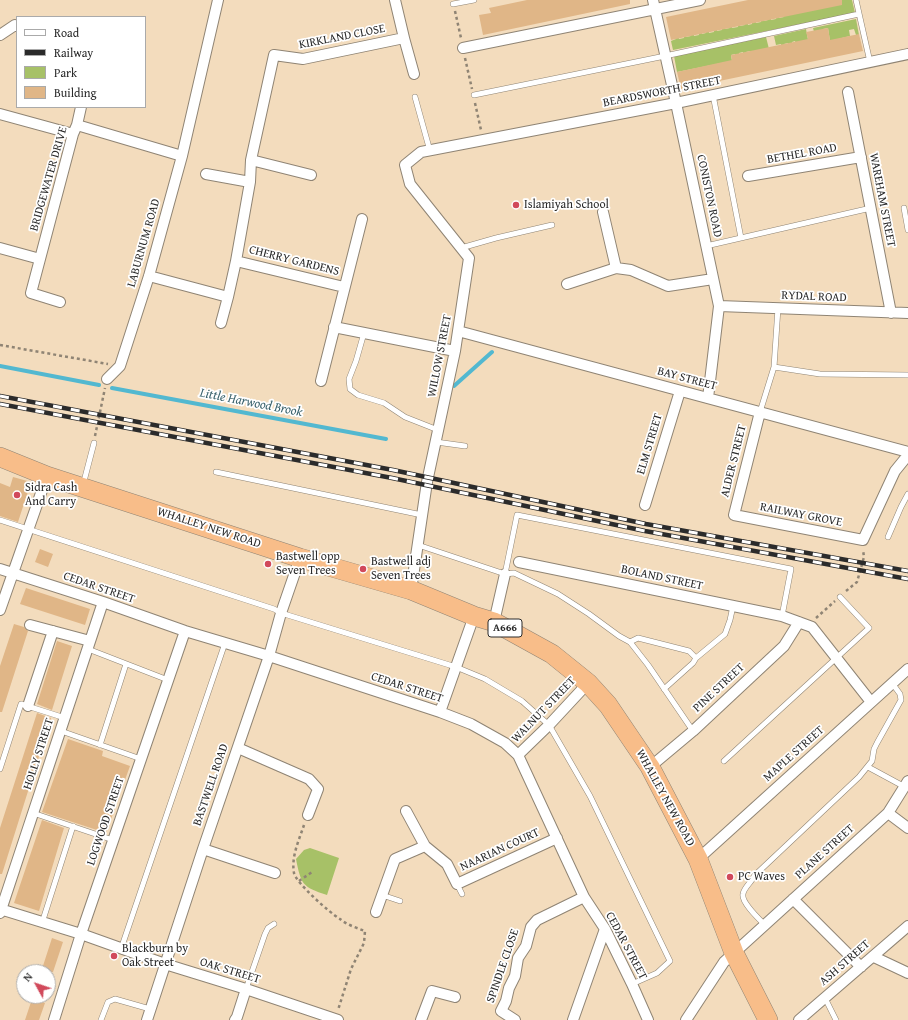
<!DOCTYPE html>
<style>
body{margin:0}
#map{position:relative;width:908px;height:1020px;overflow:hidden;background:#f3dcbd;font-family:"Gentium Book Plus",serif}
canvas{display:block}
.legend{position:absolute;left:16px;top:16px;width:130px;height:92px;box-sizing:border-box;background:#fff;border:1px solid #aaa;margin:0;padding:5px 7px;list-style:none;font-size:12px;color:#2b2b2b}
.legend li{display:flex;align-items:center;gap:8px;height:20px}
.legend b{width:20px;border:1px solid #aaa}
.north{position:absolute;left:16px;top:964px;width:40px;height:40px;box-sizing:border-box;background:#fff;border:1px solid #aaa;border-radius:50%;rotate:310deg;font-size:11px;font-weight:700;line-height:16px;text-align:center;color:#2b2b2b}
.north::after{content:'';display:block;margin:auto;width:14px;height:18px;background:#d1495b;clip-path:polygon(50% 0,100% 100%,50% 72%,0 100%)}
</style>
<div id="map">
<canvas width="908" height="1020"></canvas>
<ul class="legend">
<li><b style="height:5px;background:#fff"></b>Road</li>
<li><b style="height:5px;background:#2b2b2b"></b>Railway</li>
<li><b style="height:11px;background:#a7c167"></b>Park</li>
<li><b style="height:11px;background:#e0b687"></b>Building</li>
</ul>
<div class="north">N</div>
</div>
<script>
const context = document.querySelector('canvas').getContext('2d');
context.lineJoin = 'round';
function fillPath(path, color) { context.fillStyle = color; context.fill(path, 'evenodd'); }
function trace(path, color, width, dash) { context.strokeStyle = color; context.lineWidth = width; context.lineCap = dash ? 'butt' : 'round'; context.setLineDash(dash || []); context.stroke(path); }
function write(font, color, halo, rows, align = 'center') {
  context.font = font + ' "Gentium Book Plus",serif'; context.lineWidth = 3.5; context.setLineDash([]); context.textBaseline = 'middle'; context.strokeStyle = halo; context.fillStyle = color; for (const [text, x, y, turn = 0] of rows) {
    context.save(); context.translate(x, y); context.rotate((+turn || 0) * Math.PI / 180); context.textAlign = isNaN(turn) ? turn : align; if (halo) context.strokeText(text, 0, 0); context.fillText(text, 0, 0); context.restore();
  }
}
const green = new Path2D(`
 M840 0H852L855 13 673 50 671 41 676 39 675 34 677 33 679 39 684 38 683 32H685L686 37 691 36 690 31 693 30 694 36 699 35 698 29H700L702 34 706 33 705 28 708 27 709 33 714 32 713 26 716 25 717 31 722 30 721 24H724L725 29 730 28 729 23 731 22 732 28 738 27 737 21H739L740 26 745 25 744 20 747 19 748 25 752 24V18L754 17 756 23 761 22 760 16H762L764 21 768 20 767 15 770 14 771 20 776 19 777 13 779 18 784 17 783 12Z
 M856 19 859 35H856L854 29 849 30 850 36 830 41 828 28 823 29 817 43 813 28Z
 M806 29 809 45 797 47 795 41 792 42 793 48 789 49 788 43 784 44 785 50H782L781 44 776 45 774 36Z
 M766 37 770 53 752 57 750 51 746 52 747 58H744L743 52 739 53 740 59 736 60 735 54 731 55 732 61 677 72 674 56Z
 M310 848 339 858 327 895C302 887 301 884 296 859L304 850Z`);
const stream = new Path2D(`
 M0 366 99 385
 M454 386 492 352
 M112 388 386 439`);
const building = new Path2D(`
 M527 0H630V4L483 35 479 15 491 13 489 8Z
 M748 0H842V5L671 40 666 17Z
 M828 28 830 40 859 34 863 51 681 89 677 72 732 60 731 55 808 39 806 32Z
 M13 477 31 482 18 522 0 516V483L10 487Z
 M40 549 53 554 48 567 35 562Z
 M26 588 90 609 85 625 20 604Z
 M14 624 24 627 28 631 2 712H0V666Z
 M57 641 72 646 52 710 37 704Z
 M37 713 51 718 2 874H0V828Z
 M68 739 103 751 102 756 130 766 106 833 42 812Z
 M42 820 64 828 39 911 14 903Z
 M52 938 63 942 53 972H41Z
 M32 999 45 1003 39 1020H25Z`);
const path = new Path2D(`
 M455 11 461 38
 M465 58 472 89
 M475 103 481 130
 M0 345 108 364
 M95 436 105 388
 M846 591 857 582 864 557 863 550
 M816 618 835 601
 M304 825C299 840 291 857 294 873 296 883 330 913 340 919 347 925 357 928 365 931L364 943 351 969 338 1010
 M299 881 312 872`);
const lane = new Path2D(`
 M856 0 870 62
 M453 4 474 0
 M474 95 665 56 859 14
 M713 95 741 238
 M415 97 430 151
 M904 208 908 230
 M706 246 871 208
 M461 248 496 238 552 225
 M364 333 356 361 349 379 350 389 358 395 384 403 405 417 438 430
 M774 367 820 374 908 375
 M760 412 774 367 778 308
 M436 442 465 446
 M216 472 422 515
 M83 485 94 443
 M0 520 274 609 281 613 456 667 485 679 522 701 541 718 549 725 590 796 670 961 657 973 632 984
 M888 537 901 507 908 494
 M418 545 505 574 514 573 558 594 589 614 619 636 630 642 648 665 693 731
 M505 574 517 515 791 569 782 616
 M630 642 638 638 689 651 696 658
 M88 649 168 680
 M664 689 693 663 696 658 725 634 730 620 733 606
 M61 731 141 759
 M100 745 126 664
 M724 761 869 628 840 597
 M868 767 905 787
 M0 769 21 704 65 718
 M33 813 113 840
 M457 884 462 894
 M382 895 400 901
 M42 923 73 826
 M765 925C759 919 741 902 743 894 744 887 752 882 754 876L859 777 872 761 874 749 877 743 901 700 900 694 892 683
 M121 949 225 643
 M246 989 265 934 268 928 274 924
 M825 998 836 1020
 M101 1020 108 1002 115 999 150 1009`);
const street = new Path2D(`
 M395 0 404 38
 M653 0 676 103 719 306 708 398
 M0 35 15 25 17 26
 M463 48 700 0
 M848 92 891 313
 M0 114 73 134
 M77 125 81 107
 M251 160 311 175
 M206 174 250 182 236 261
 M748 176 861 157
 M250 182 251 160 274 55 303 59 404 38 414 74
 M603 212 616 268
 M0 248 40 259 73 134 77 125 182 156
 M40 259 31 293 60 302
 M149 276 228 297 236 261 344 287
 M567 284 616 268 631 270 668 286 713 279
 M719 306 908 313
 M221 323 228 297
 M334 327 455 351
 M458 331 908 452
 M107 379 120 366 149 276 182 156 218 0
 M321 381 362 219
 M760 412 734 515 863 540 895 471 908 455
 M645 505 680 391
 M519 562 782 616 812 627 871 702
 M0 569 103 602 185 631 269 656 440 712 471 724 505 743 518 755 584 897 605 929 632 984 648 1020
 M411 590 427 482 455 351 469 258 410 184 405 165 421 152 676 103 908 54
 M0 610 47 476
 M494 622 505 574
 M30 625 90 641
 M28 706 53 631
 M440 712 474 616
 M238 748 309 779 318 789 308 815
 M518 755 549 725 588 683
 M650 767 693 731 784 646 799 622
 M406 811 425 846 447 864 457 884 557 838
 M888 813 908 828
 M203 849 275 873
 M698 859 908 669
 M793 899 861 967
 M0 909 81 934 165 964 246 989 338 1020
 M376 912 395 859 425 846
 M0 913 103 602
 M874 957 908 973
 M54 1020 81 934 185 631
 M147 1020 203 849 269 656 281 613 300 558
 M235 1020 237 1017 246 989
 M421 1020 432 991 455 997
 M515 1020 501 1011 506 1001 509 988 515 976 518 958 526 946 531 927 537 920 584 897
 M573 1020 605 929
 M686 1020 724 962 888 813 908 781
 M799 1020 908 926`);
const highway = new Path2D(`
 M0 457 47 476 300 558 411 590 474 616 494 622 552 654 588 683 608 705 650 767 698 859 734 953 768 1020`);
const rail = new Path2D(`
 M0 396 393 470 646 524 908 571
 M0 404 392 478 645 531 908 579`);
const markers = [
 [516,205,4,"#d1495b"],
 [17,495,4,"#d1495b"],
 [268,564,4,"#d1495b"],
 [363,569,4,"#d1495b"],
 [730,877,4,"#d1495b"],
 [114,956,4,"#d1495b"]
];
const shields = [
 [505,628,34]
];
const shieldNames = [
 ["A666",505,628]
];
const streetNames = [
 ["KIRKLAND CLOSE",342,37,-11],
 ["BEARDSWORTH STREET",662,92,-11],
 ["BETHEL ROAD",802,154,-10],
 ["BRIDGEWATER DRIVE",49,179,-74],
 ["CONISTON ROAD",709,196,78],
 ["WAREHAM STREET",882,200,79],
 ["LABURNUM ROAD",144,243,-74],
 ["CHERRY GARDENS",294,261,14],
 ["RYDAL ROAD",814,297,2],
 ["WILLOW STREET",440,356,-79],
 ["BAY STREET",687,379,15],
 ["ELM STREET",650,444,-73],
 ["ALDER STREET",734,461,-76],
 ["RAILWAY GROVE",801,515,11],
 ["WHALLEY NEW ROAD",209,528,18],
 ["BOLAND STREET",662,578,12],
 ["CEDAR STREET",99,588,19],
 ["CEDAR STREET",407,688,18],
 ["PINE STREET",719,688,-43],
 ["WALNUT STREET",544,710,-46],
 ["HOLLY STREET",39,754,-72],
 ["MAPLE STREET",794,754,-42],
 ["BASTWELL ROAD",211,785,-71],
 ["WHALLEY NEW ROAD",665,798,61],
 ["LOGWOOD STREET",106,821,-71],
 ["NAARIAN COURT",500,850,-25],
 ["PLANE STREET",825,852,-42],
 ["CEDAR STREET",626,946,62],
 ["ASH STREET",845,963,-41],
 ["SPINDLE CLOSE",503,966,-71],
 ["OAK STREET",230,971,17]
];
const poiNames = [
 ["Islamiyah School",524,205],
 ["Sidra Cash",25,488],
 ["And Carry",25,502],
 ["Bastwell opp",276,557],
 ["Seven Trees",276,571],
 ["Bastwell adj",371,562],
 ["Seven Trees",371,576],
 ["PC Waves",738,877],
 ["Blackburn by",122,949],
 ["Oak Street",122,963]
];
const waterNames = [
 ["Little Harwood Brook",251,403,11]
];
fillPath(green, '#a7c167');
trace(stream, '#52b8d0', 4);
fillPath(building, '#e0b687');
trace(lane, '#8f8474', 6);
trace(street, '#8f8474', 12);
trace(highway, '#8f8474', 20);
trace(path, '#8f8474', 2.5, [3, 3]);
trace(lane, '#fff', 5);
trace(street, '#fff', 10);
trace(highway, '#f8bd89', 19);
trace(rail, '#2b2b2b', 4.5);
trace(rail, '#fff', 3, [9]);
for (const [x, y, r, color] of markers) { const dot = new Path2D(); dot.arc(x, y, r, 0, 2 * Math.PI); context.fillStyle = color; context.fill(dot); trace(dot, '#fff', 1.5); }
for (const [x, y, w] of shields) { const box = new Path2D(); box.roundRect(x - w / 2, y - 9, w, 18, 3); context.fillStyle = '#fff'; context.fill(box); trace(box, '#2b2b2b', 1); }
write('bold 11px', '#2b2b2b', null, shieldNames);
write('12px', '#2b2b2b', '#fff', streetNames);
write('12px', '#2b2b2b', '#fff', poiNames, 'left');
write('italic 13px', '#3b636d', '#fff', waterNames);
</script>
